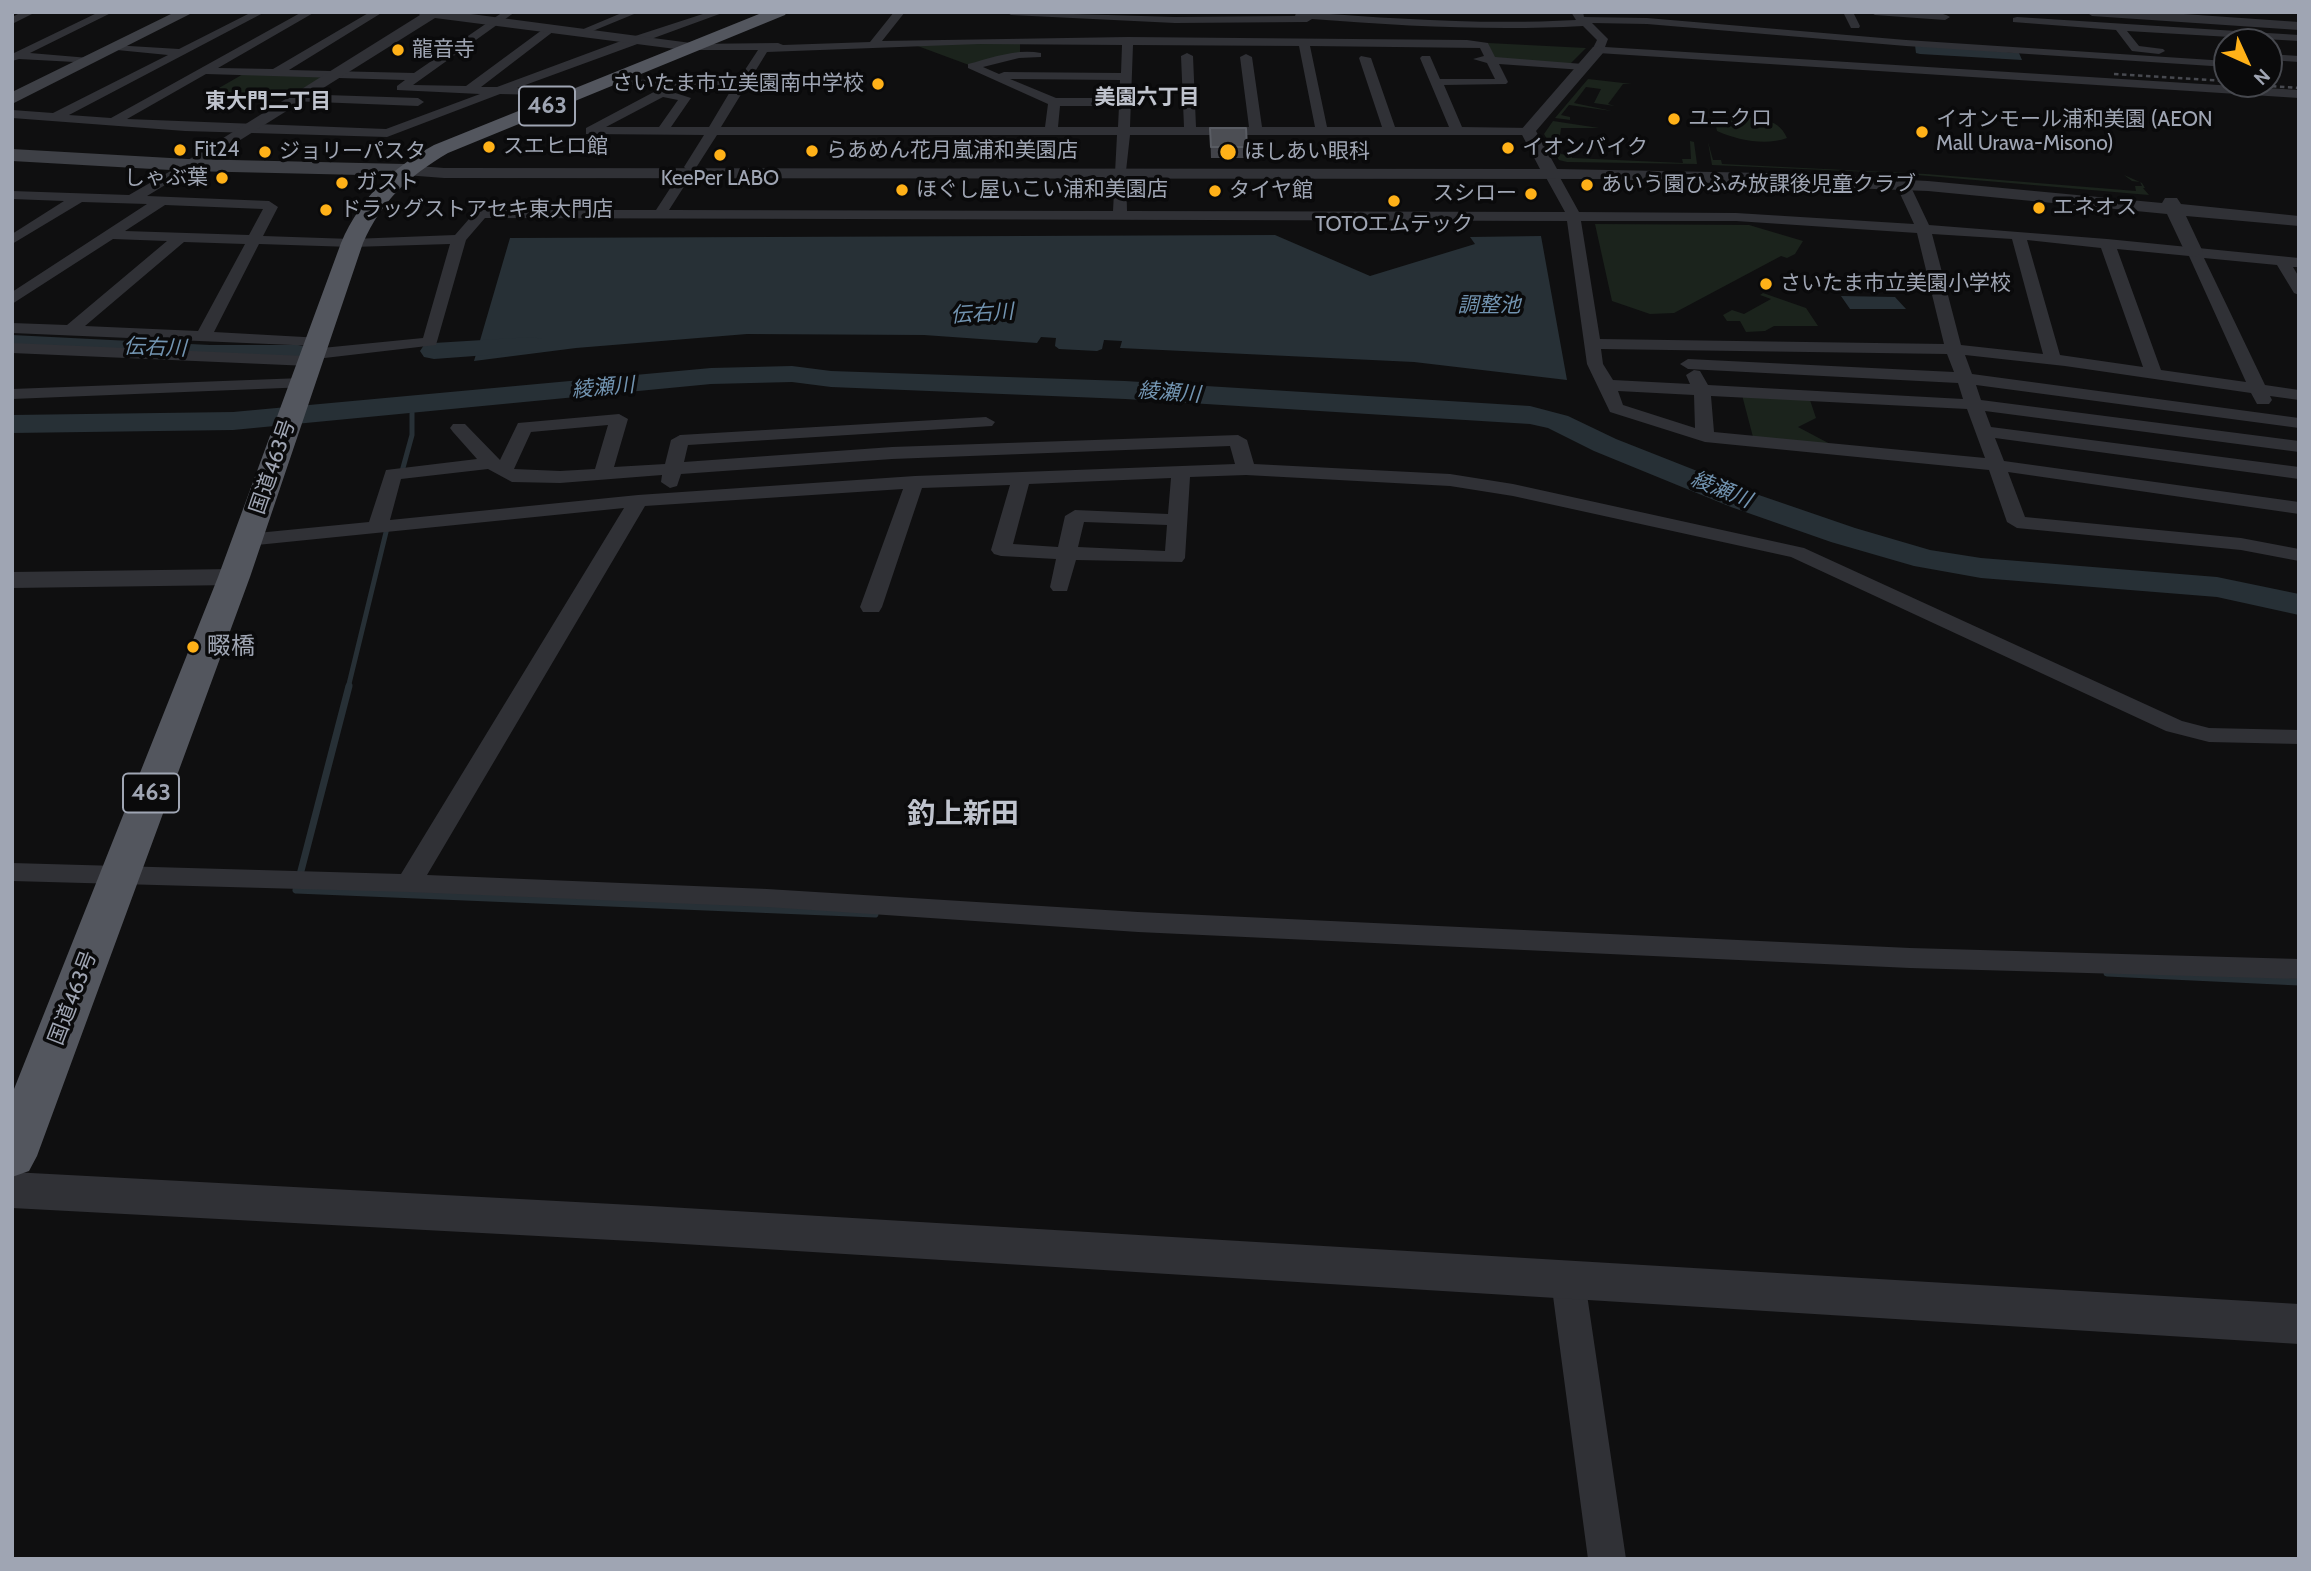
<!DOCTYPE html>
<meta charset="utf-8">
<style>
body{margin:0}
#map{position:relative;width:2311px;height:1571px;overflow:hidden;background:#0f0f10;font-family:Cabin,sans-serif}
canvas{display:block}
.frame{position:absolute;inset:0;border:14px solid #9fa5b3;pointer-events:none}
.north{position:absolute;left:2213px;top:28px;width:70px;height:70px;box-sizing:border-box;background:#0a0a0b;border:2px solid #46484e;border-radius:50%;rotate:135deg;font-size:19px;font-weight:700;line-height:28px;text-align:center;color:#9fa5b3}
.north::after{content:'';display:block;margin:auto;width:24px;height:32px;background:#ffb118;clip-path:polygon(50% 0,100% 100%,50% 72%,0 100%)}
</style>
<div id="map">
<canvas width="2311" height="1571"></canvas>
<div class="frame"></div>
<div class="north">N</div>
</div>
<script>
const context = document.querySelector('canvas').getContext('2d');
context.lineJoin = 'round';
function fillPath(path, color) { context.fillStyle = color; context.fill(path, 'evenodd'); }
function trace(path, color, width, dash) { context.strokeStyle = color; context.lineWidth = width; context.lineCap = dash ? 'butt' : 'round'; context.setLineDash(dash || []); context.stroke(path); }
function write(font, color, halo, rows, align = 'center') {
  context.font = font + ' Cabin,"Noto Sans JP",sans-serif'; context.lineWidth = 7; context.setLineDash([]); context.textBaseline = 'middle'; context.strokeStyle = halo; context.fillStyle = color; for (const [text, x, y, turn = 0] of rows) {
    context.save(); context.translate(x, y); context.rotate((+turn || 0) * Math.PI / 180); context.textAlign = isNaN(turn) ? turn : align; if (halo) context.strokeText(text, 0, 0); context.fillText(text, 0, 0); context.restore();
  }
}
const green = new Path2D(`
 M1020 42V54L969 65 915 45Z
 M1488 43 1586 48 1569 65 1494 58Z
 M245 73 323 77 291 95 212 92Z
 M1588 79 1632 84H1623L1608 104 1615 106 1594 103 1601 89 1586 87 1574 103 1612 111 1569 105 1561 115 1570 117V120L1602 124 1555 118Z
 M1732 117C1753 118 1778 116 1787 138 1766 146 1737 140 1717 131L1716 126Z
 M1553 121 1599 128H1561L1558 150 1561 154 1572 156V158L1683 163 1682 159H1691L1690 141 1694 142 1697 164 1567 162 1559 160 1544 134Z
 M1708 142 1713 160H1721L1722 164 1926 174 2136 191 2135 186H2142L2140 182 2132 181 2124 175 2142 183 2145 188H2143L2149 195 1894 173 1712 165Z
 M1595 224 1749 225 1803 241 1795 254 1787 258 1781 256 1674 313 1650 314 1612 301Z
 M1763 293 1806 308 1818 326H1774L1765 331 1746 332 1740 321H1727L1723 315 1732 310 1744 314 1771 299 1760 295Z
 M1742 395 1810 400 1816 418 1798 427 1832 445 1753 437Z`);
const water = new Path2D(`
 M1915 45 2019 53 2022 60 1920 54 1916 53Z
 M1275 235 1370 276 1475 244 1470 237 1541 236 1567 380 1414 362 1120 348 1122 341 1104 340 1102 349 1097 351 1059 349 1055 346 1056 338 1041 337 1037 343 924 335 747 334 576 348 474 361 510 238Z
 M1841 296 1895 297 1906 309H1850Z`);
const streamFar1 = new Path2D(`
 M401 475 412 435V406
 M348 688 388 524`);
const stream = new Path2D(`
 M349 686 296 890 875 914
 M2107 973 2299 982`);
const river = new Path2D(`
 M12 335 210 345H298L308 347 312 353 308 359 298 361H210L12 351Z
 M532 337 542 339 546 345 542 351 434 359 424 357 420 351 424 345 434 343Z
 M792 366 831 371 1125 381 1530 406 1568 416 1616 439 1753 493 1855 528 1930 550 1981 558 2217 577 2299 594V615L2217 597 1981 578 1914 566 1831 542 1731 507 1594 451 1548 428 1530 424 1125 399 831 387 792 382 711 384 233 430 12 433V415L233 412 711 368Z`);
const minor = new Path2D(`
 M22 12H36L12 24V17Z
 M99 12H113L30 53 89 58 93 59V63L19 59 12 61V54Z
 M252 12H265L69 115 111 118 302 12H315L218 68 273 69 370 12H383L289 70 414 73 503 12H515L413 85 466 86 546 27H554V31L481 87H497L629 38 709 12H725L517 88 580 89 586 93 584 96 500 94 387 137 185 131 12 118V110L53 113 168 55 117 50 113 49V45L179 49ZM206 74 405 80 397 86V90L480 94 386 129 127 119Z
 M624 12H639L583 35 574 33Z
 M894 12H905L882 41 1128 37 1467 40 1488 43 1495 57 1583 64 1589 67 1583 70 1499 64 1508 82 1506 84 1444 85 1462 127 1532 128V134L1528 135H1130L1126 171 1127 211 1565 212 1544 174 1551 170 1558 174 1579 212 1736 213 1914 224 1896 185 1903 181 1910 185 1929 225 2107 239 2299 258V267H2293L2299 277V295L2294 293 2277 265 2204 258 2265 385 2299 390V400L2270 396 2272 400 2269 404H2257L2251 393 2065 366 1965 355 1972 374 2299 418V428L1976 385 1981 400 2299 441V452L1985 411 1991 427 2299 467V479L1995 438 2004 461 2299 502V514L2008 472 2025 517 2241 538 2299 549V561L2241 550 2017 528 2007 522 1989 470 1705 442 1610 412 1587 364 1567 221 485 218 466 240 436 345 316 359 315 365 309 366 12 353V343L305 356 306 350 312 349 423 338 450 244 352 247 259 244 214 332 322 338 324 341 316 346 12 333V323L67 325 167 241 113 239 12 304V292L147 204 82 202 12 244V234L64 201 12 199V191L129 195 188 161 193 162V168L147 196 269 201 278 207 263 236 352 239 455 235 476 211 481 210H656L682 170 686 169 684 167 704 135 586 134V128L667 85H606L602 84V80L739 79 758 50H691L686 47 691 44 778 43 783 45 870 42ZM979 44 1122 45 1121 73 1004 72 999 74 983 67 1019 58 1041 57V53C1017 48 991 58 968 64V68L1048 104 1045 127H721L767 52ZM1133 45 1299 46 1315 127H1262L1252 57 1246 54 1240 57 1249 127H1196L1193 56 1187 53 1181 56 1184 127H1130ZM1310 46 1480 48 1484 56 1473 59 1487 63 1495 79H1440L1430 56H1422L1420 58 1449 127H1395L1371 58 1361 56 1359 58 1382 127H1327ZM1010 79 1120 80 1119 98H1056ZM684 85H734L709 127H671L691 98 672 92ZM663 97 678 100 659 127H606ZM1060 106H1119L1118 127H1058ZM717 135H1117L1113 211 669 210ZM165 205 263 209 249 235 125 231ZM1581 221H1736L1917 233 1944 344 1600 339ZM1932 234 2012 239 2043 354 1961 345ZM2027 240 2101 248 2143 367 2060 355ZM184 242 245 244 198 331 85 326ZM2117 249 2189 256 2246 382 2161 370ZM1601 349 1947 354 1954 372 1688 359 1680 364 1688 369 1958 383 1963 399 1708 385 1700 371 1694 370 1686 375 1690 384 1613 380 1603 364ZM1618 391 1694 395 1695 428 1623 405ZM1711 396 1967 409 1985 458 1714 432Z
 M1006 12 1175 17 1295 16 1296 13 1305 12C1395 19 1485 25 1576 20L1571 12H1583L1584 17 1647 18 1906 40 2227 61V67L1906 46 1647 24 1592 23 1608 39 1605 47 2299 90V98L1598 53 1592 50 1597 40 1583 26C1492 31 1403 26 1312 19L1307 22 1175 23 1011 15Z
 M1843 12H1853L1860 26 1859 28H1851Z
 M1870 12C1889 12 1935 7 1950 17L1945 20 1875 15Z
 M2017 17 2299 35V41L2127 31 2139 46 2163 49 2165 51 2159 54 2132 51 2116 30 2013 22V18Z
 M2269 54 2299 56V62L2269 60Z
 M295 94 418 98 424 102 418 106 291 101 289 98Z
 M302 378 311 383 308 387 12 399V389Z
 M619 414 628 419 614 467 665 464 671 440 680 435 986 417 995 422 992 426 688 445 684 462 892 447 1238 435 1247 440 1254 464 1450 474 1513 484 1804 548 2182 721 2209 728 2299 730V744L2209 742 2166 731 1791 557 1513 496 1450 486 1246 475 1190 477 1185 558 1182 562 1076 560 1067 591H1053L1050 587 1056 559 1001 556 994 554 991 550 1010 485 922 488 882 607 879 612H863L860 607 903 489 645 506 427 875 767 889 1138 912 1910 948 2299 959V979L1910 968 1138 932 767 907 409 892 12 881V863L401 874 624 508 247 546 240 544 237 540 240 536 247 534 369 522 386 470 477 459 453 432 450 428 453 424H465L500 460 518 423ZM608 425 595 469 560 471 514 469 531 432ZM1230 446 1235 464 915 476 638 495 390 520 401 479 488 469 512 482 560 483 662 475 661 482 670 488 677 486 681 474 892 459ZM1171 478 1168 514 1075 510 1065 516 1058 547 1013 544 1029 484ZM1084 522 1167 525 1165 551 1078 547Z
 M1568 1266 1580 1270 1585 1281 1626 1559H1588L1551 1281 1556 1270Z`);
const tertiary = new Path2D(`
 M417 12H456L691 43 698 47 691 51 435 18 194 169 188 170 180 165 420 15Z
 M2086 12H2155L2299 22V30L2092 16Z
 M1598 46 1605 50 1603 53 1536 131 1557 169 1765 173 1928 181 2162 203 2165 198H2177L2181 204 2299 216V226L2186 216 2203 252 2194 258 2185 252 2167 214 1928 191 1606 179 444 178 405 175 396 170 405 165 444 168 1540 169 1520 131 1593 47Z
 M234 569 243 571 247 577 243 583 234 585 12 588V572Z
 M12 1172 651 1206 2299 1304V1344L651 1242 12 1208Z`);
const secondary = new Path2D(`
 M175 12H194L12 104V92Z
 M12 149 188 159 405 164 414 170 405 176 188 171 12 161Z`);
const trunk = new Path2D(`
 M764 12H787L785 15 448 153C409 176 382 200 363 243L250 577 37 1156 29 1171 12 1177V1094L218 577 341 243C361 197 391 169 434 145Z`);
const rail = new Path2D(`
 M2114 74 2227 81
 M2240 84 2299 88`);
const wall = new Path2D(`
 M1210 128 1247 147V158H1211Z`);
const building = new Path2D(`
 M1210 128H1246L1247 147H1211Z`);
const markers = [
 [398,50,7,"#ffb118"],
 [878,84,7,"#ffb118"],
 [1674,119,7,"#ffb118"],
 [1922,132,7,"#ffb118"],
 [489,147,7,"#ffb118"],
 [1508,148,7,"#ffb118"],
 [180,150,7,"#ffb118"],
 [812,151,7,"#ffb118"],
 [265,152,7,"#ffb118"],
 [1228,152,9,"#ffb118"],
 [720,155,7,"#ffb118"],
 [222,178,7,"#ffb118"],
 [342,183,7,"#ffb118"],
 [1587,185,7,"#ffb118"],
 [902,190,7,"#ffb118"],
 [1215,191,7,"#ffb118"],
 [1531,194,7,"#ffb118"],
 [1394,201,7,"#ffb118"],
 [2039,208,7,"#ffb118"],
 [326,210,7,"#ffb118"],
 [1766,284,7,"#ffb118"],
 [193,647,7,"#ffb118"]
];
const farPoinames = [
 ["龍音寺",412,50],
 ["さいたま市立美園南中学校",864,84,"right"],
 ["ユニクロ",1688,119],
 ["イオンモール浦和美園 (AEON",1936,120],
 ["Mall Urawa-Misono)",1936,144],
 ["スエヒロ館",503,147],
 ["イオンバイク",1522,148],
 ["Fit24",194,150],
 ["らあめん花月嵐浦和美園店",826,151],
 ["ジョリーパスタ",279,152],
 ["ほしあい眼科",1244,152],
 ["しゃぶ葉",208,178,"right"],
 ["KeePer LABO",720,179,"center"],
 ["ガスト",356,183],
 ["あいう園ひふみ放課後児童クラブ",1601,185],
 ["ほぐし屋いこい浦和美園店",916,190],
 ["タイヤ館",1229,191],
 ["スシロー",1517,194,"right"],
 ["エネオス",2053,208],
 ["ドラッグストアセキ東大門店",340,210],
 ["TOTOエムテック",1394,225,"center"],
 ["さいたま市立美園小学校",1780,284]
];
const farNeighbourhoodnames = [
 ["美園六丁目",1147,98],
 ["東大門二丁目",268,102]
];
const farWaternames = [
 ["調整池",1489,306],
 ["伝右川",982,314,-4],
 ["伝右川",155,348,2],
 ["綾瀬川",603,388,-5],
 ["綾瀬川",1169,393,4],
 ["綾瀬川",1721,490,22]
];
const farStreetnames = [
 ["国道463号",273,467,-71],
 ["国道463号",73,998,-69]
];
const shields = [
 [547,106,56],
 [151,793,56]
];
const shieldNames = [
 ["463",547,106],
 ["463",151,793]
];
const poiNames = [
 ["畷橋",207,647]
];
const quarterNames = [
 ["釣上新田",963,815]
];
fillPath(green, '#1b231c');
fillPath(water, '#273036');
trace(streamFar1, '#273036', 5);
trace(stream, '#273036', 7);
fillPath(river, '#273036');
fillPath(minor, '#303136');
fillPath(tertiary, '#303136');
fillPath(secondary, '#3e4046');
fillPath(trunk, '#53565e');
trace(rail, '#47494f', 2.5, [4.5, 3.5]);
fillPath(wall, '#424349');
fillPath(building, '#4c4e54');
trace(building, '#595c63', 2);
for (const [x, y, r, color] of markers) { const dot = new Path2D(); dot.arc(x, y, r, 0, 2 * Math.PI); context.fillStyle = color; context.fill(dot); trace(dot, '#0a0a0b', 2.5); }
write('21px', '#9fa5b3', '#0a0a0b', farPoinames, 'left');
write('bold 21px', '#c0c4ce', '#0a0a0b', farNeighbourhoodnames);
write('italic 21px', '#7294b1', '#0a0a0b', farWaternames);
write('21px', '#9fa5b3', '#0a0a0b', farStreetnames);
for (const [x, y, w] of shields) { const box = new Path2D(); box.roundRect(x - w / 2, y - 19.5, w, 39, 5); context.fillStyle = '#0a0a0b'; context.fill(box); trace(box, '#9fa5b3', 2); }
write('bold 23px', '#9fa5b3', null, shieldNames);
write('24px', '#9fa5b3', '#0a0a0b', poiNames, 'left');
write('bold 28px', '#c0c4ce', '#0a0a0b', quarterNames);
</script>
